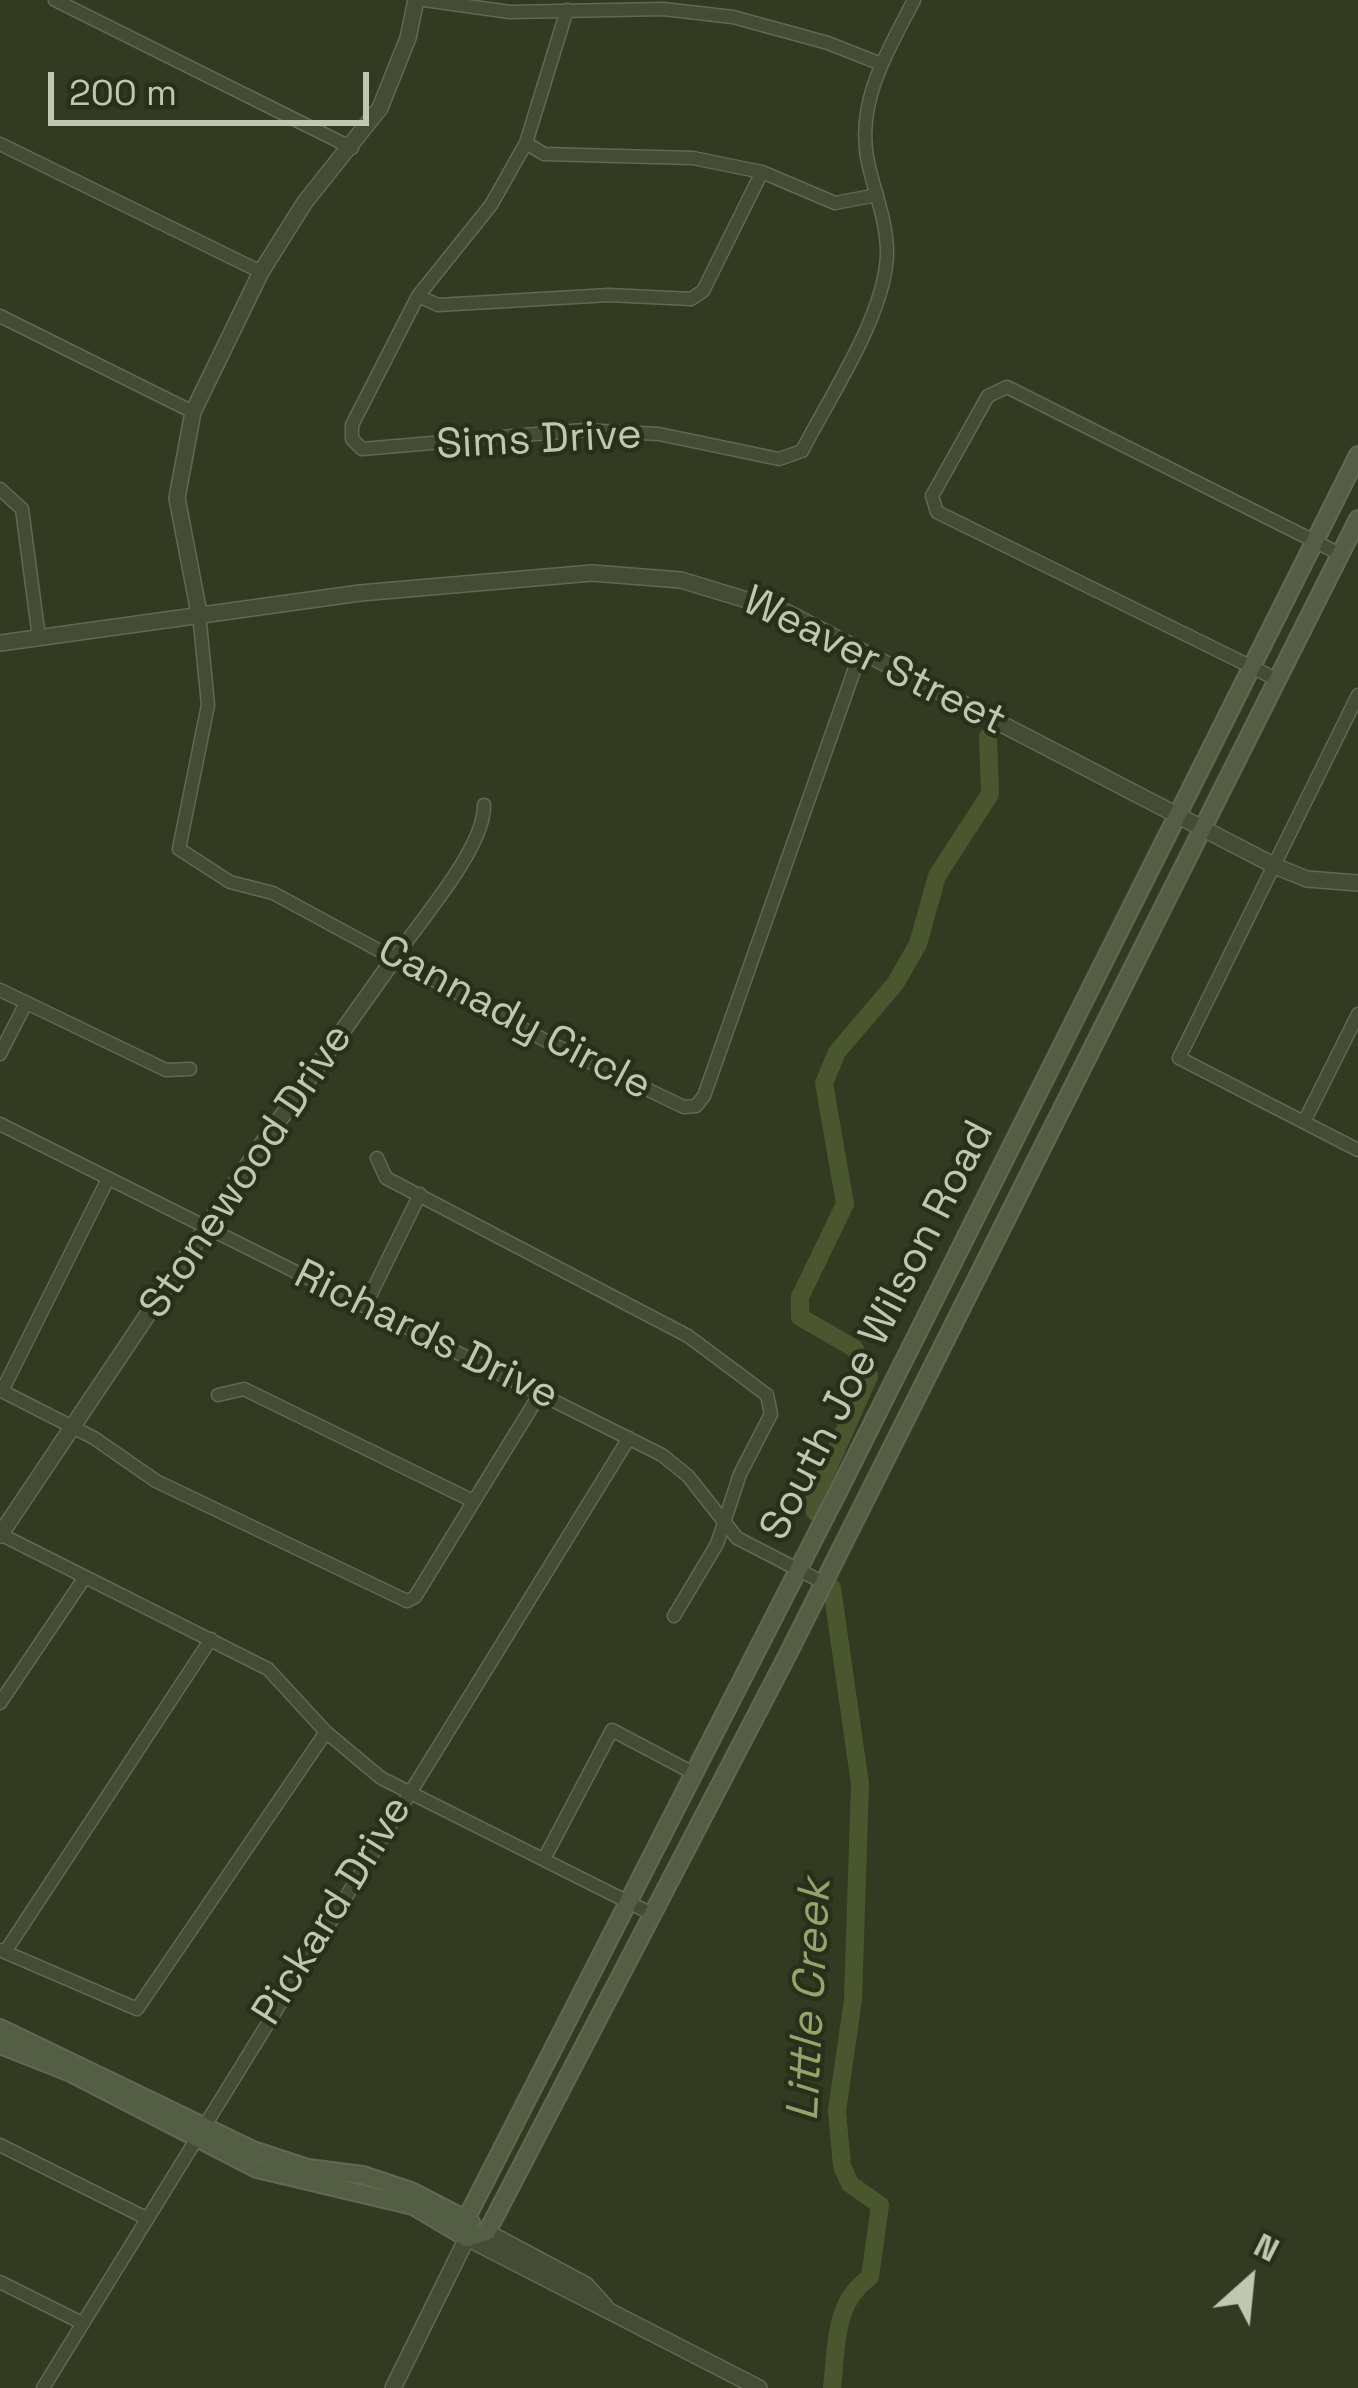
<!DOCTYPE html>
<style>
body{margin:0}
#map{position:relative;width:1358px;height:2388px;overflow:hidden;background:#333a22;font-family:"Space Grotesk",sans-serif}
canvas{display:block}
.north{position:absolute;left:1190px;top:2220px;width:120px;height:120px;-webkit-text-stroke:9px #292f1b;paint-order:stroke;rotate:27deg;font-size:33px;font-weight:700;line-height:48px;text-align:center;color:#bfc6b1}
.north::after{content:'';display:block;margin:auto;width:42px;height:54px;background:#bfc6b1;clip-path:polygon(50% 0,100% 100%,50% 72%,0 100%)}
.scale{position:absolute;left:48px;top:72px;width:321px;height:54px;box-sizing:border-box;border:6px solid #bfc6b1;border-top:0;padding-left:15px;font-size:36px;line-height:42px;white-space:nowrap;color:#bfc6b1;-webkit-text-stroke:9px #292f1b;paint-order:stroke}
</style>
<div id="map">
<canvas width="1358" height="2388"></canvas>
<div class="north">N</div>
<div class="scale">200 m</div>
</div>
<script>
const context = document.querySelector('canvas').getContext('2d');
context.lineJoin = 'round';
function trace(path, color, width, dash) { context.strokeStyle = color; context.lineWidth = width; context.lineCap = dash ? 'butt' : 'round'; context.setLineDash(dash || []); context.stroke(path); }
function write(font, color, halo, rows, align = 'center') {
  context.font = font + ' "Space Grotesk",sans-serif'; context.lineWidth = 9; context.setLineDash([]); context.textBaseline = 'middle'; context.strokeStyle = halo; context.fillStyle = color; for (const [text, x, y, turn = 0] of rows) {
    context.save(); context.translate(x, y); context.rotate((+turn || 0) * Math.PI / 180); context.textAlign = isNaN(turn) ? turn : align; if (halo) context.strokeText(text, 0, 0); context.fillText(text, 0, 0); context.restore();
  }
}
const river = new Path2D(`
 M815 1512 813 1502 869 1376 854 1348 800 1317V1297L845 1204 824 1083 837 1052 895 984 918 944 937 876 990 794 988 737
 M832 1588 860 1784 853 2000 837 2111 842 2166 850 2184 880 2205 870 2277C833 2303 837 2346 832 2388`);
const minor = new Path2D(`
 M55 0 352 148
 M424 0 510 12 663 9 733 17 828 43 881 64
 M567 10 526 143 491 205 418 296 352 425V439L362 449 583 430 659 434 779 459 802 451C830 396 884 317 887 256 888 221 873 190 867 157 857 99 889 49 914 0
 M526 143 544 154 693 158 762 172 835 203 877 195
 M0 144 261 272
 M418 296 438 305 609 295 691 299 703 291 762 172
 M0 316 193 412
 M0 489 22 509 39 638
 M199 613 208 705 179 849 230 882 273 893 548 1042 684 1107 696 1106 704 1096 861 651
 M1276 679 937 512 932 496 988 396 1007 387 1340 554
 M1358 695 1179 1058 1358 1150
 M396 956C421 920 485 847 484 805
 M0 990 166 1070 190 1069
 M0 1054 26 1003
 M1304 1122 1358 1014
 M0 1124 662 1455 688 1476 737 1538 824 1583
 M377 1158 386 1178 688 1336 767 1395 771 1414 740 1474 717 1544 674 1616
 M365 1306 420 1194
 M0 1390 94 1438 156 1481 407 1601 415 1597 541 1392
 M2 1391 108 1179
 M218 1395 244 1389 473 1501
 M0 1534 268 1669 326 1732 381 1778 654 1915
 M0 1703 85 1577
 M544 1859 612 1730 695 1774
 M0 1950 137 2009 326 1732
 M5 1952 211 1639
 M0 2145 146 2218
 M0 2282 80 2322
 M43 2388 629 1438`);
const tertiary = new Path2D(`
 M199 613 177 498 193 412 261 272 305 202 380 108 408 38 416 0
 M0 643 360 593 592 573 681 580 786 612 1277 867 1307 879 1358 883
 M0 1535 258 1150 396 956
 M487 2232 586 2285 605 2306
 M393 2388 467 2238 759 2388`);
const secondary = new Path2D(`
 M0 2028 253 2150 308 2168 363 2175 411 2191 471 2222
 M0 2045 71 2073 257 2169 413 2206 467 2238
 M467 2238 466 2219 838 1492 1358 455
 M467 2238 487 2232 787 1656 1358 519`);
const streetNames = [
 ["Sims Drive",539,441,-3],
 ["Weaver Street",874,662,26],
 ["Cannady Circle",514,1019,28],
 ["Stonewood Drive",247,1172,-56],
 ["South Joe Wilson Road",878,1331,-63],
 ["Richards Drive",426,1336,26],
 ["Pickard Drive",333,1911,-58]
];
const waterNames = [
 ["Little Creek",811,2000,-87]
];
trace(river, '#4a572e', 18);
trace(minor, '#626854', 15);
trace(tertiary, '#626854', 18);
trace(secondary, '#626854', 20);
trace(minor, '#444b36', 12);
trace(tertiary, '#444b36', 15);
trace(secondary, '#545e44', 16);
write('42px', '#bfc6b1', '#292f1b', streetNames);
write('italic 45px', '#93a56a', '#292f1b', waterNames);
</script>
